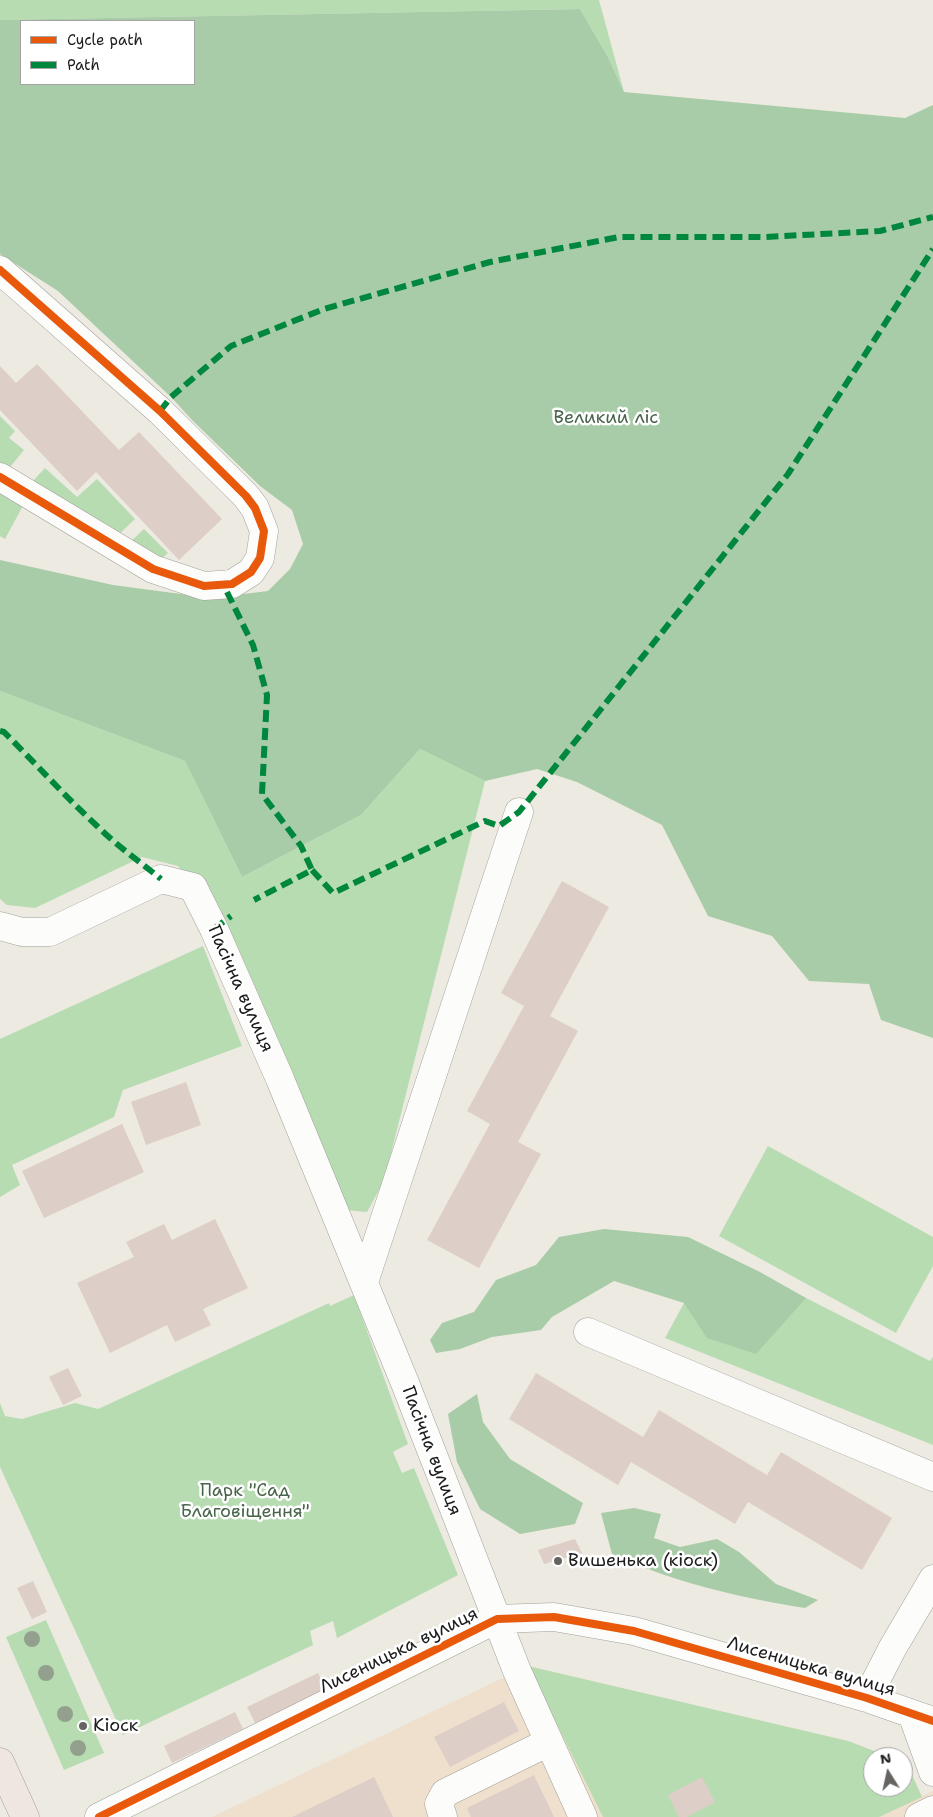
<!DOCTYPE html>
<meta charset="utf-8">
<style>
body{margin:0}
#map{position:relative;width:933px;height:1817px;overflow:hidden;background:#edeae1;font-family:"Shantell Sans",sans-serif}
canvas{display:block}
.legend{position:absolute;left:20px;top:20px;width:175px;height:65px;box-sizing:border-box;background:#fff;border:1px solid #a4a4a4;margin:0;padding:6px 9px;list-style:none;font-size:15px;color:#1c1c1c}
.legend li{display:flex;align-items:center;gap:10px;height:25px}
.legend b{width:25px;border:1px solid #a4a4a4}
.north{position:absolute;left:863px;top:1747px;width:50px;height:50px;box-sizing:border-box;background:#fff;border:1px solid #a4a4a4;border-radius:50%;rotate:350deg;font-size:14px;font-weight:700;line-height:20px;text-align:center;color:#1c1c1c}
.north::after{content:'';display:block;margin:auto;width:18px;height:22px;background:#656461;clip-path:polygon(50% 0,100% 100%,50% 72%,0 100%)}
</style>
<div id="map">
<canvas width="933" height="1817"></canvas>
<ul class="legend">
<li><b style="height:6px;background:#e8590c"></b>Cycle path</li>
<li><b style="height:6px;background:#00873e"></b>Path</li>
</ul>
<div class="north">N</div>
</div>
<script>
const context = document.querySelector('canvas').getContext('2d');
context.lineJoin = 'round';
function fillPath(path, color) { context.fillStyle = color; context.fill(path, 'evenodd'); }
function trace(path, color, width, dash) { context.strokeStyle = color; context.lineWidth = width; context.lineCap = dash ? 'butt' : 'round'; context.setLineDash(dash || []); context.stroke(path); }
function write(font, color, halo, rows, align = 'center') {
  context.font = font + ' "Shantell Sans",sans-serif'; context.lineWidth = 5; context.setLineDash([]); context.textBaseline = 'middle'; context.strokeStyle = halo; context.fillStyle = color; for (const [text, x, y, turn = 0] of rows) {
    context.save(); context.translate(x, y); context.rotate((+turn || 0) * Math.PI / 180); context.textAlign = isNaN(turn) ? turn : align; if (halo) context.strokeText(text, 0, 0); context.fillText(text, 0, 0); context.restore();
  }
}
const built = new Path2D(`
 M528 1666 848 1741 890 1757H873V1787H903V1762L907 1764 922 1796 933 1791V1817H212Z`);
const green = new Path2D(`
 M0 0H599L624 92 608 57 580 9 0 20Z
 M0 416 15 431 9 438 24 450 6 472 0 468Z
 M45 468 77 497 97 479 135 519 115 538 31 483Z
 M0 488 25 502 5 539 0 536Z
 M144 529 168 553 156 564 127 545Z
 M0 691 185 761 242 877 361 815 420 749 485 781 384 1181 367 1212 345 1210 214 918 178 866 142 857 35 908 7 905 0 899Z
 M203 946 242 1046 123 1090 114 1117 12 1165 20 1185 0 1197V1039Z
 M768 1146 933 1237V1266L896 1333 719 1236Z
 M354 1295 408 1444 393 1452 402 1473 414 1468 458 1575 337 1638 333 1621 310 1631 313 1645 123 1735 0 1467V1403L5 1416 22 1419 75 1403 98 1409 329 1303 330 1306Z
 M806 1298 930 1361 933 1357V1445L665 1338 684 1303Z
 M46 1620 104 1753 64 1770 6 1637Z
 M528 1666 848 1741 890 1757H873V1787H903V1762L907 1764 922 1797 879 1817H603Z`);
const forest = new Path2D(`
 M580 9 608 57 624 92 905 118 933 105V1038L881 1020 869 984 809 981 772 936 708 916 662 825 577 782 537 769 485 781 420 749 361 815 242 877 185 761 0 691V560L113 585 211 598 268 591 290 569 303 544 292 510 260 486 192 420 171 397 58 291 0 254V20ZM21 21H194V84H21Z
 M604 1229 688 1237 760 1272 806 1298 756 1354 707 1338 684 1303 614 1281 552 1317 541 1330 492 1337 460 1349 436 1353 430 1340 442 1323 474 1312 496 1280 536 1265 559 1237Z
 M477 1394 483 1422 510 1459 583 1503 575 1524 520 1534 480 1509 457 1462 448 1414Z
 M634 1508 661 1514 654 1538 680 1547 717 1539 739 1552 776 1584 818 1600 805 1608C737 1597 676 1583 612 1554L601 1513Z`);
const building = new Path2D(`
 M37 364 119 450 139 432 222 519 179 560 96 472 77 491 0 410V366L16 383Z
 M562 881 609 907 550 1016 578 1031 518 1142 541 1154 479 1268 427 1240 490 1124 467 1111 524 1006 501 993Z
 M186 1082 201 1125 146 1145 131 1102Z
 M122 1124 144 1172 44 1218 22 1171Z
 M215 1219 248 1288 203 1309 211 1325 175 1342 167 1325 110 1353 77 1283 134 1257 126 1242 164 1224 172 1240Z
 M68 1368 82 1396 63 1405 49 1377Z
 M536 1373 643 1437 659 1410 767 1475 781 1452 892 1518 862 1570 748 1502 735 1524 631 1462 618 1485 509 1419Z
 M575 1539 582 1553 544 1564 538 1550Z
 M33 1581 47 1612 32 1619 17 1588Z
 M318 1673 326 1690 255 1723 247 1707Z
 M504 1702 519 1731 450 1767 434 1737Z
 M235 1712 243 1729 172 1763 164 1746Z
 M534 1775 554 1817H471L467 1808Z
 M374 1777 393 1817H292Z
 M702 1777 715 1802 687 1817H679L668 1795Z`);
const minor = new Path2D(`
 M0 270 160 411 246 496 255 508 264 531 260 558 251 572 232 584 204 586 153 569 0 477
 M0 926 22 932H50L161 879 193 887 214 929 280 1079 405 1383 517 1671 583 1817
 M364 1282 519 812
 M588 1332 933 1477
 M867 1698 892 1649 933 1579
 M912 1714 933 1772
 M99 1817 497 1619 554 1617 634 1631 867 1698 933 1721
 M443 1817 439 1804 445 1793 549 1742
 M919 1817 933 1810`);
const major = new Path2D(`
 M0 1762 25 1817`);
const quiet = new Path2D(`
 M160 411 171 397 231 346 324 309 490 262 619 237H765L880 231 933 217
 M227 592 253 645 267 695 262 794 301 846 312 870 254 900
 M0 731 4 732C35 763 64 795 96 825 116 845 139 861 161 879
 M312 870 333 893 485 821 499 826 519 812 788 474 933 249
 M214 929 231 916`);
const cycleway = new Path2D(`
 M0 270 160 411 246 496 255 508 264 531 260 558 251 572 232 584 204 586 153 569 0 477
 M99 1817 497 1619 554 1617 634 1631 867 1698 933 1721`);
const trees = [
 [32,1639],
 [46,1673],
 [65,1714],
 [78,1748]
];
const markers = [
 [558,1561,5,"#656461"],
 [83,1726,5,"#656461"]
];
const parkNames = [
 ["Великий ліс",606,418],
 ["Парк \"Сад",245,1491],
 ["Благовіщення\"",245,1512]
];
const streetNames = [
 ["Пасічна вулиця",240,989,66],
 ["Пасічна вулиця",431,1451,69],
 ["Лисеницька вулиця",399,1651,-26],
 ["Лисеницька вулиця",811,1667,16]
];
const poiNames = [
 ["Вишенька (кіоск)",568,1561],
 ["Кіоск",93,1726]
];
fillPath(built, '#efdfcd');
fillPath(green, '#b7dcb2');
fillPath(forest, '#a8cca7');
fillPath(building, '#decec8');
trace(minor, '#a2a09b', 29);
trace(major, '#a2a09b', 29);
trace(minor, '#fcfcfa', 28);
trace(major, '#efe7df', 28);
trace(quiet, '#00873e', 6, [12, 6]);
trace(cycleway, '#e8590c', 8);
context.fillStyle = '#92a08d';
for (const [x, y] of trees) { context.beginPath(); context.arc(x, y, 8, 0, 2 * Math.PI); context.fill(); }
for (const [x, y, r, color] of markers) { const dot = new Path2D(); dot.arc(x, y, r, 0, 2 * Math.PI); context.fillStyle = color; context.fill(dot); trace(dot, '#fff', 2); }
write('18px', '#486449', '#fff', parkNames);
write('18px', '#1c1c1c', '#fff', streetNames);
write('18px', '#1c1c1c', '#fff', poiNames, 'left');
</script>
